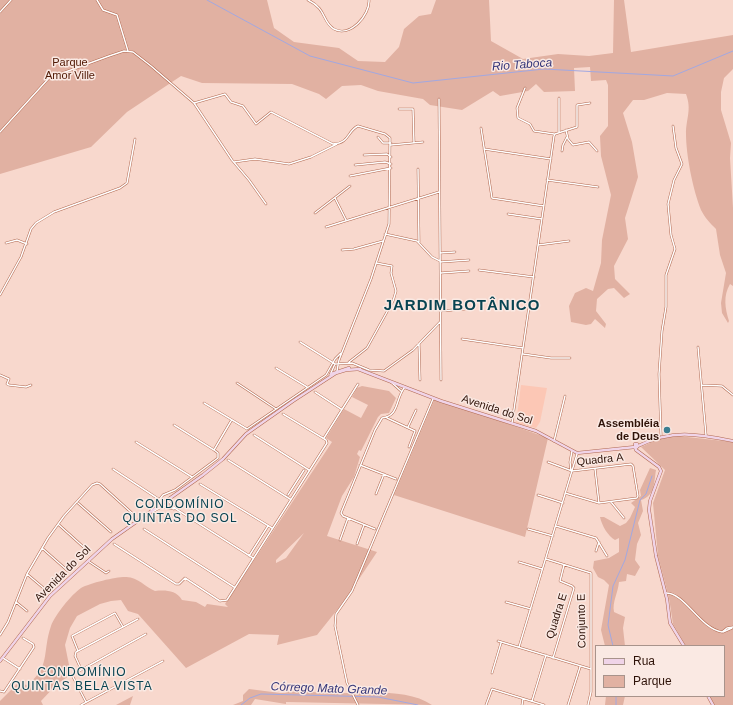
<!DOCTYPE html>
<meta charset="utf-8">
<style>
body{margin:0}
#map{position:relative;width:733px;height:705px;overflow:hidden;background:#f8d8cd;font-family:Helvetica,sans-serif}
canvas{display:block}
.legend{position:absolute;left:595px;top:645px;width:130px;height:52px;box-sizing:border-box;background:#fae9e3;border:1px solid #a8938b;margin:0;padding:5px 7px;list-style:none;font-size:12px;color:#2e1208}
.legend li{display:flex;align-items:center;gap:8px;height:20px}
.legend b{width:20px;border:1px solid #a8938b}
</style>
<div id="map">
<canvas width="733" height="705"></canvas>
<ul class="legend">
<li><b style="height:5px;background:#f0d4e8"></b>Rua</li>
<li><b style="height:11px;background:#e1b1a2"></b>Parque</li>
</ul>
</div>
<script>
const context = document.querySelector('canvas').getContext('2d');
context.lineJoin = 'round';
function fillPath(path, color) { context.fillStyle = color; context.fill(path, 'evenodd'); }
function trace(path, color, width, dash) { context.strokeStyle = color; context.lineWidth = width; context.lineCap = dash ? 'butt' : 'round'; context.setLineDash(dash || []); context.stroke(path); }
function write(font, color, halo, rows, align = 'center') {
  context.font = font + ' Helvetica,sans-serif'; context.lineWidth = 3; context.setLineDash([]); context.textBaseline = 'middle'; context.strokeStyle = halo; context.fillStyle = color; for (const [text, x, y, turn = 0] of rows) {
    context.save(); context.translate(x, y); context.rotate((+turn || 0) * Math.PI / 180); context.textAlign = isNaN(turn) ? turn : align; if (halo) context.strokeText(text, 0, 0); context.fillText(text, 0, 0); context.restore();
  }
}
const built = new Path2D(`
 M521 385 547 388 540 422 536 428 516 423Z`);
const green = new Path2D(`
 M0 0H267L274 28 294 42 339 48 358 61 385 62 399 47 404 29 419 16 431 14 436 0H489L491 41 523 59 558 54 589 56 613 53 614 0H624L631 52 733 35V69L724 78 721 92V110L731 143 730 158 733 208V286L730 284C723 296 725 308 729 321L728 323 722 313 721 303 726 273 720 255 716 229C710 223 705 218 701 210 693 190 686 155 686 134 686 118 692 110 686 94L667 93 644 100H633L623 113 632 142 638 177 625 218 628 239 614 266 615 279 630 294 624 298 614 288 608 289 597 299 596 311 606 324 605 328 595 319 591 324 586 325 571 322 569 306 575 293 586 288 593 291 601 263 602 240 611 195 601 156 600 136 608 126V85L606 80 591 81 590 67 574 68 575 91 544 92 536 84 528 91 500 96 493 91 462 110 430 105 423 99 378 91 361 85 342 86 326 99 319 94 292 84 202 83 181 76 127 112 91 147 0 174Z
 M362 386 389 391 396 398 389 413 381 414 378 417 361 451 359 450 357 454 360 457 354 477 342 496 327 536 377 552 345 600 317 635 277 645 279 635 249 634 186 668 138 614 128 611 121 600 111 601 100 604 77 616 70 628 65 645 71 675 58 683 41 701 43 705H0V701L18 683 27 685C51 667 42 652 51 626 55 615 71 595 81 588 90 583 115 577 125 577 137 576 145 587 155 591 165 590 176 590 182 600L196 602 205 607 207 604 228 607 225 604 332 442 326 438 344 409 361 418 368 405 352 397 357 388ZM304 533 286 558 276 563V560Z
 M435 398 548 438 525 537 394 495Z
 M678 436 733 442V705H714L709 696H724V646H686L673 624 669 598 658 556 653 503 665 470 641 447 663 437Z
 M650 468 656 470C654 482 655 496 641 500L643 511 638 523 641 535 637 544 635 560 640 567 635 576 627 574 626 581 619 582C618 593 612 602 614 612L625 617 623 628 625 646H605L601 630 609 585 604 580 598 577 593 568 594 561 609 558 619 552V538L615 540C608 536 602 526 600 517H604L620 526 626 523 630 518 635 507 631 503 641 496 640 490Z
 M249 689 280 693H285L289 691 299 692 301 689C309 690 314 693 322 693 354 695 404 686 432 705L286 702V704L255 699 251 705H233L243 701V695Z
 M133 696 130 705H116Z
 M606 696H625L623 705H605Z`);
const stream = new Path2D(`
 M207 0 310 56 413 83 544 69 673 76 733 51
 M613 646 608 625 613 586 625 560 640 500 646 494 652 476
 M241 705 250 698 261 694 378 697 418 705
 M616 705V696`);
const street = new Path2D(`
 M97 0 103 10 117 15 128 51
 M308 0C327 9 322 22 334 29 350 38 370 15 369 0
 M0 12 11 0
 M525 88 517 108 518 118 530 124 534 131 554 134
 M559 98V132
 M439 99 441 380
 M194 103 225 94 231 102 243 106 256 124 271 112 333 144C350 143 347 131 358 126L385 134 390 138 389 224 371 279 339 360 337 371
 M399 109H413L414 143
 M481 128 492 198 544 206
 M566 130 568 139 573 145 589 142 597 151
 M0 132 49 78 109 56 124 51 133 52 151 66 194 103 232 160 249 180 266 204
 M378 137 383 143H391
 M391 145 423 142
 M484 149 551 159
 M562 151 563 145 567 137
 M364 155 387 154 391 157
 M234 162 255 159 289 164 311 157 337 144
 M355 165 385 162 391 164
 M418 169 419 242
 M350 176 391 168
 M547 180 598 187
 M335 198 346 220
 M315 213 350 186
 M508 214 542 219
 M326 227 439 192
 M385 234 417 241 432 257 440 261
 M6 243 17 240 27 244
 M538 245 569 241
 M342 250 354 249 383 241
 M440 253 455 252
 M440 262 469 260
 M479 270 534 277
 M441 273 469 271
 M0 295 21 257 31 229 36 223 54 212 120 188 127 183 135 139
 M440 311 465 309
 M462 339 523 348
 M300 342 335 364 352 363 369 370 384 371 413 350 440 322
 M419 344 420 380
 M698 347 706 435
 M523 354 551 358H570
 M349 362 367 348 393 301 396 291 391 273 392 266 376 263
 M276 368 307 387
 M0 375 9 379 7 384 9 385 26 387 31 385
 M330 375 335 364
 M391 382 401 391
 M237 383 276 409
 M702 385 722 386 733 395
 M315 392 341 409
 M204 403 247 429 326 375 335 359 341 353
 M387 418 415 431 409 447
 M512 423 554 136 555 134 577 127V105L590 103
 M174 425 214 450
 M408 427 416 410
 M254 435 309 470
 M661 435 659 374 662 331 666 307V275L675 249 671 235 668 204 674 180 682 164 676 148 673 126
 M324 438 358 384
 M554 441 565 396
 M136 442 192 477
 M228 460 290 499
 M548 462 572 471 631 464 633 466 638 496 637 498 599 503 565 493
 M360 465 396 479
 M113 469 163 502
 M595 469 599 503
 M571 471 570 462 572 451
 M200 484 272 528
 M376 494 384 474
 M288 495 304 470
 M538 495 563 503
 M167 500 176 509 253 558
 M611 502 624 518
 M78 503 111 532
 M163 507 174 509
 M151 510 163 495 175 490 218 458V453L214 450 231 421
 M152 512 165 505 174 508
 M58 524 89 552
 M556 526 596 538 607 556
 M144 529 234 587
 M375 529 343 516 341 513 375 430 382 418C400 416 395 398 405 387
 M528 529 553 536
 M340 540 348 518
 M114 544 176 584H179L185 578 220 601 227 600 327 443 326 440 283 414
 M357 544 364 525
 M42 548 68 571
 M596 551 599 542
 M249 556 268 526
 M546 559 591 573V692L588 705
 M88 561 106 573 109 571
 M519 562 542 569
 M27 574 47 591
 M665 593C685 592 699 628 722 632L727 628 733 627
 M16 602 27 611
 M506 602 531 609
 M723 632 732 628
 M0 635 8 622 27 574 48 538 64 516 92 485 97 483 100 484 133 514
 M498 641 591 669
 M519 647 577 454
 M78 651 72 636 115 613 123 627
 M3 658 20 669
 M553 658 574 588 572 586 560 581 564 565
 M81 669 75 656 76 652 138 619
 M492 673 501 643
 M0 691 4 692 34 647 33 644 23 638
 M532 701 546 655
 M86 702 72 675 146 634
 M81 705 163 661
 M358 705 347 683 335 626 336 614 352 591 433 399
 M486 705 492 689 544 705
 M522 705 523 699
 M568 705 580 667`);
const secondary = new Path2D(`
 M358 369 441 401 536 431 577 453 635 447
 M331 374 349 368
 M635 446V444H637V447H635L636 450 659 467 661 471 650 501 649 510 656 556 667 599 670 623 684 646
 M638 446C672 429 697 434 733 441
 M0 661 50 596 112 539 203 475 223 459 246 434 293 401 336 373 346 370 360 369
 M708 696 713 705`);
const markers = [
 [667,430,4,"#3c7d90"]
];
const parkNames = [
 ["Parque",70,63],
 ["Amor Ville",70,76]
];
const streetNames = [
 ["Avenida do Sol",497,410,18],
 ["Quadra A",600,460,-6],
 ["Avenida do Sol",63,574,-45],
 ["Quadra E",557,616,-73],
 ["Conjunto E",582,621,-91]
];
const poiNames = [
 ["Assembléia",659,424],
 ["de Deus",659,437]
];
const waterNames = [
 ["Rio Taboca",522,65,-4],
 ["Córrego Mato Grande",329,689,2]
];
const neighbourhoodNames = [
 ["CONDOMÍNIO",180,505],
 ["QUINTAS DO SOL",180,519],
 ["CONDOMÍNIO",82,673],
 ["QUINTAS BELA VISTA",82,687]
];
const districtNames = [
 ["JARDIM BOTÂNICO",462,306]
];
fillPath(built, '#fcc7b5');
fillPath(green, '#e1b1a2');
trace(stream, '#a2a8e1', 1);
trace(street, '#b06850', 2.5);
trace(secondary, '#b06850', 3.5);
trace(street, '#fff', 1.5);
trace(secondary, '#f0d4e8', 2.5);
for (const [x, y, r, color] of markers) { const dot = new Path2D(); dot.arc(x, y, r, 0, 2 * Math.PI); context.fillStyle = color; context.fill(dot); trace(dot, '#fae9e3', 1.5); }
write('11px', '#4e1702', '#fae9e3', parkNames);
write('11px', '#2e1208', '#fae9e3', streetNames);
write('bold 11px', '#2e1208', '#fae9e3', poiNames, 'right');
write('italic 12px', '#36377a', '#fae9e3', waterNames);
context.letterSpacing = '1px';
write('12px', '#084351', '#fae9e3', neighbourhoodNames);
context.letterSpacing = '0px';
context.letterSpacing = '1px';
write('bold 15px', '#084351', '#fae9e3', districtNames);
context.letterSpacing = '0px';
</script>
